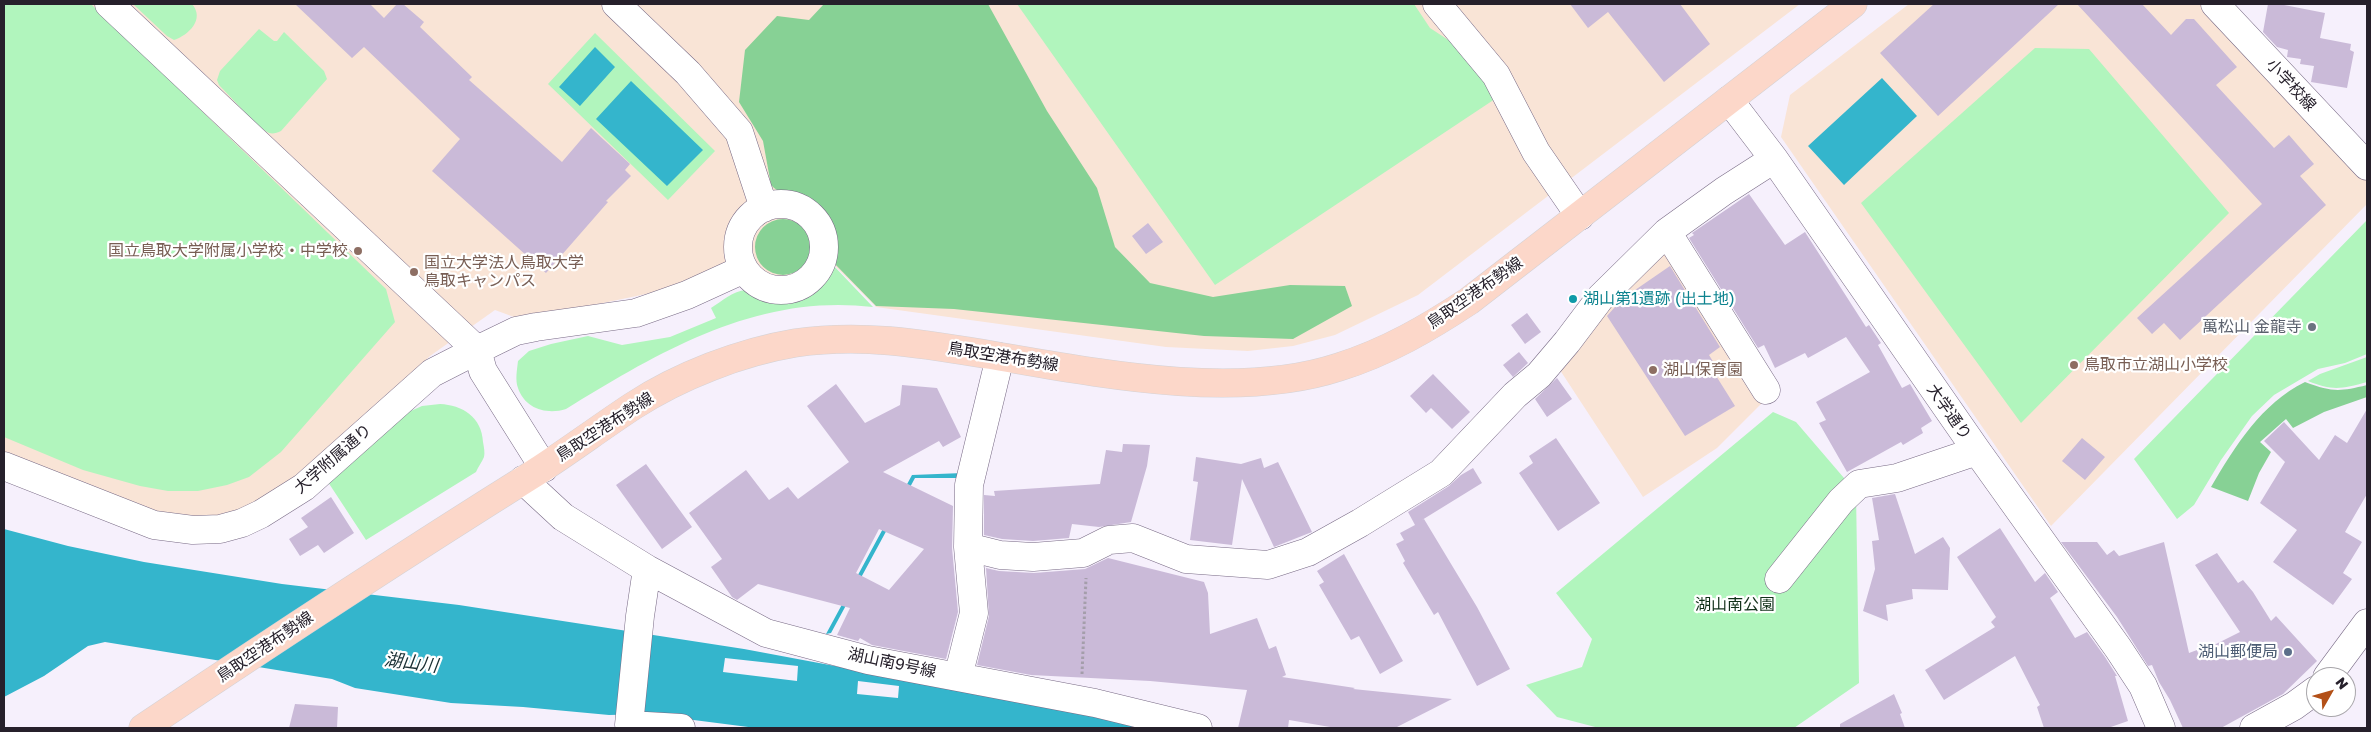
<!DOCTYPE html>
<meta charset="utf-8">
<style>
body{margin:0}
#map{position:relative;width:2371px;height:732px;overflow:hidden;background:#f6f0fc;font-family:"Golos Text",sans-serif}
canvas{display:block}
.frame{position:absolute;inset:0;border:5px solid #26202b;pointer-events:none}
.north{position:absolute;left:2306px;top:667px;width:50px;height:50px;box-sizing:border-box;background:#fff;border:1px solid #a8a6aa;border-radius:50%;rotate:52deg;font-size:14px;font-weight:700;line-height:20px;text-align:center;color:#26202b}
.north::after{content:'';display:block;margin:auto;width:18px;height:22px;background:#b35017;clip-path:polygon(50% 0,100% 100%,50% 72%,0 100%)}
</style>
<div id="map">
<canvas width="2371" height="732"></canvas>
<div class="frame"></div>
<div class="north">N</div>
</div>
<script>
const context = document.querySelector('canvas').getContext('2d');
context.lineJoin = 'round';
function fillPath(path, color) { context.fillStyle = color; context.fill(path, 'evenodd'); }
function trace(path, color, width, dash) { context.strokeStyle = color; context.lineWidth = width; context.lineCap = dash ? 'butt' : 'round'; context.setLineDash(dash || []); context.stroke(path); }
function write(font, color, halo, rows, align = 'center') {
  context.font = font + ' "Golos Text","Noto Sans JP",sans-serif'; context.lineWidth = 4.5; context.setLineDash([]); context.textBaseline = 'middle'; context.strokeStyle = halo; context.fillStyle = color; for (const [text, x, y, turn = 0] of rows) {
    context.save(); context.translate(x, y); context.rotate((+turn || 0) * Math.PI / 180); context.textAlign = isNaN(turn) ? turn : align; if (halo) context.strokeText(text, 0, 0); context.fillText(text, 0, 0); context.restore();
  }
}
const education = new Path2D(`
 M4 4H1800L1418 295 1335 335 1293 346 1248 351 1166 347 876 307 831 262 818 283 805 291 787 296 745 287 670 289 522 320 495 310 430 356 335 450 234 517 169 521 4 454Z
 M1909 4H2206L2367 174V204L2051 526 1781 137 1790 95Z
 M1666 241 1765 400 1717 448 1643 497 1556 364Z`);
const green = new Path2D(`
 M4 4H91L386 289 395 322 281 452 249 477 227 485 198 491H168L140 486 83 470 4 437Z
 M133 4H192C205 19 189 35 174 40L167 36Z
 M1017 4H1414L1430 28 1456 45 1498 97 1215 285Z
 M259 29 274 41H277L284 32 324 71 327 79 281 131C277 133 273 134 269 133 258 128 229 95 219 85L217 80 220 71Z
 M595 33 715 151 668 200 548 84Z
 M2035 48 2089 49 2229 213 2021 423 1861 203Z
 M2367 220V354L2345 363 2318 369 2274 395 2252 416 2221 460 2194 505 2177 519 2134 459Z
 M832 264 873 307C758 293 660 351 566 409 547 415 525 409 518 388 515 380 517 370 518 361L529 351 551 344 588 336 622 345 670 337 716 318 711 308C722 301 733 291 746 290 754 290 762 295 769 297 796 305 823 289 832 264Z
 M2367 357V382C2342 389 2332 391 2308 381L2320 374Z
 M440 404C462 405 482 417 483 442 484 447 485 453 484 457 482 462 478 467 476 472L366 540 328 482 404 414 422 406Z
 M1773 412 1796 422 1856 492 1859 683 1794 728H1599L1557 717 1526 685 1582 667 1592 639 1556 593Z`);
const forest = new Path2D(`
 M824 4H988L1047 111 1097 188 1115 247 1150 283 1213 297 1290 285 1345 286 1352 306 1293 339 1204 336 954 309 876 306 833 262C836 235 829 208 800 198 789 194 779 194 771 185L763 141 739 102 745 50 777 16 809 20Z
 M755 247a28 28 0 1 1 56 0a28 28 0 1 1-56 0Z
 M2305 382C2332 392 2339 392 2367 385V397L2324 412 2293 428 2286 419 2260 442 2271 452 2259 473 2248 501 2211 487C2236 445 2261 404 2305 382Z`);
const water = new Path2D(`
 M595 47 615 67 580 106 559 87Z
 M1882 78 1917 116 1844 185 1808 146Z
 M631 81 703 150 667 186 596 119Z
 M963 473 962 478H915L831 633 826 634 912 475Z
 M4 529 68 546 144 562 282 584 459 605 744 649 1167 728H756L647 714 609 715 523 707 451 703 355 688 332 679 105 642 88 646 44 676 4 697ZM725 658 798 666 797 681 723 672ZM858 681 899 686 898 698 857 694Z`);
const building = new Path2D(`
 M295 4H370L384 18 397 4H403L424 22 420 27 472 77 469 80 562 162 591 128 630 164 625 170 631 176 606 201 608 202 546 273 432 171 460 139 364 47 352 58Z
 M1570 4H1680L1710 44 1664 82 1608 12 1588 28Z
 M1934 4H2059L1938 116 1880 53Z
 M2077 4H2142L2171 35 2186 19H2194L2237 67 2216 85 2274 148 2289 135 2314 164 2300 176 2326 205 2180 340 2164 323 2152 334 2137 318 2262 204Z
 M2268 4H2279L2325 13 2320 38 2351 44 2350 50 2354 52 2347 88 2311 82 2314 66 2300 64 2301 59 2287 57 2288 50 2277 47 2263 32Z
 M1749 194 1785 245 1805 232 1866 327 1869 325 1881 343 1878 345 1902 388 1910 384 1932 421 1921 428 1923 433 1903 445 1901 442 1847 472 1819 423 1826 420 1816 402 1870 372 1846 337 1808 358 1805 353 1775 368 1764 345 1758 348 1689 238 1694 235 1692 233Z
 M1148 223 1163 242 1146 254 1132 236Z
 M1670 266 1720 347 1709 355 1717 368 1713 371 1735 406 1685 436 1607 316 1622 299Z
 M1527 313 1541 332 1525 344 1511 325Z
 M1519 352 1528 363 1513 377 1503 365Z
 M1433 374 1470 412 1452 429 1431 408 1426 413 1410 396Z
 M1557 378 1572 399 1547 417 1535 399Z
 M836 384 865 423 900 405 902 385 937 388 961 437 943 447 939 441 883 472 953 506 952 548 958 612 946 659 872 645 860 638 858 641 837 635 850 608 758 584 737 600 732 597 711 567 722 559 689 513 746 470 769 500 788 487 798 499 849 462 807 406ZM879 529 924 549 889 590 856 573Z
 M2367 409V494L2345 532 2362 542 2343 573 2352 579 2333 605 2273 562 2297 530 2260 503 2285 462 2264 441 2284 422 2319 460 2335 435 2347 443Z
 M1556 438 1600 503 1558 531 1519 473 1533 463 1529 456Z
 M2082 438 2105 457 2085 480 2062 461Z
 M1123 444 1150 445 1147 466 1131 522 1099 527 1072 524 1069 538 1033 541 1002 539 984 535V495L995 496 994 491 1100 484 1106 450 1122 452Z
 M1196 457 1241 464 1261 458 1264 468 1278 462 1312 532 1274 547 1242 479 1232 545 1190 540 1198 482 1193 481Z
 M646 464 692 527 662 549 616 485Z
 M1473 468 1482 483 1422 520 1424 519 1477 607 1510 669 1477 686 1438 612 1434 615 1403 563 1405 561 1396 544 1404 540 1400 533 1415 525 1408 512 1449 486 1461 475Z
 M1895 494 1915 554 1943 537 1950 548 1948 590 1912 589 1913 599 1886 605 1888 621 1863 611 1875 569 1872 541 1879 540 1872 498Z
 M331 497 354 533 324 553 318 545 300 556 289 539 308 527 301 518Z
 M2000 528 2035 582 2045 573 2058 592 2050 598 2075 638 2087 632 2105 657 2117 676H2115L2128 721 2108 728H2044L2037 707 2040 705 2015 656 1944 700 1925 670 1995 627 1991 622 1996 617 1957 557Z
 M2061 542H2097L2107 555 2114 550 2119 556 2164 542 2189 653 2197 650 2198 653 2240 632 2195 565 2217 553 2238 583 2243 580 2253 592 2271 621 2276 616 2317 661 2283 694 2221 728H2183L2170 700 2159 682 2152 665 2148 666 2117 617Z
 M1344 554 1403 661 1380 674 1359 636 1351 640 1319 585 1324 582 1317 571Z
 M1108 558 1204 582 1208 593 1210 634 1257 618 1269 649 1276 646 1286 675 1282 677 1355 688 1353 689 1452 699 1395 728H1336L1289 720 1288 728H1238L1247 690 1150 681 1031 675 977 665 989 616 986 568 999 571 1034 573 1085 569Z
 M1894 694 1902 713 1900 714 1905 728H1840V724Z
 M295 704 338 707 337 728H289Z`);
const path = new Path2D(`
 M1082 674 1086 578`);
const minor = new Path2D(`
 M109 4 477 350 483 371 544 468
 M616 4 688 73 739 132 764 208
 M1437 4 1496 75 1536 152 1580 216
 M2215 4 2367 166
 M1729 100 1774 159 1977 451 2118 648 2143 686 2161 728
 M738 247a43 43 0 1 1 86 0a43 43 0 1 1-86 0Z
 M1667 232 1766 390
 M4 466 154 525 193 530 220 529 242 523 261 514 304 487 432 373 477 350 516 331 536 327 636 313 687 295 744 269
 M523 480 563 517 647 569
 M968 547 1000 555 1033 557 1083 553 1109 540 1133 538 1186 559 1268 565 1308 552 1360 523 1441 473 1515 395 1539 375 1567 342 1601 297 1667 232 1724 191 1774 159
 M1779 579 1841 501 1859 484 1897 478 1977 451
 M958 677 974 613 968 547 969 485 1000 357
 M2327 677 2367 623
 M681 728 629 725 640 616 647 569 766 633 868 660 1095 703 1198 728
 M2254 728 2294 706 2316 690`);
const major = new Path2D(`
 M143 728C271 642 399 558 530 476 565 454 598 429 633 406 679 376 741 352 795 343 864 333 924 344 991 355 1097 373 1236 401 1339 367 1387 352 1428 328 1469 301L1853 4`);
const markers = [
 [358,251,5,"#8d6e63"],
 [414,272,5,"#8d6e63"],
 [1573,299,5,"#0f9aa8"],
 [2312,327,5,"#6b7280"],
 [2074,365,5,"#8d6e63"],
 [1653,370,5,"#8d6e63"],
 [2288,652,5,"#5c6f8a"]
];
const streetNames = [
 ["小学校線",2291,85,47],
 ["鳥取空港布勢線",1475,293,-35],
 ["鳥取空港布勢線",1003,357,9],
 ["大学通り",1949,412,55],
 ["鳥取空港布勢線",605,427,-33],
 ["大学附属通り",333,459,-41],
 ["鳥取空港布勢線",265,647,-34],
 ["湖山南9号線",892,663,12]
];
const educationNames = [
 ["国立鳥取大学附属小学校・中学校",348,251,"right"],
 ["国立大学法人鳥取大学",424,263],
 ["鳥取キャンパス",424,281],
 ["鳥取市立湖山小学校",2084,365],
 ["湖山保育園",1663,370]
];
const cultureNames = [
 ["湖山第1遺跡 (出土地)",1583,299]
];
const worshipNames = [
 ["萬松山 金龍寺",2302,327]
];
const parkNames = [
 ["湖山南公園",1735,605]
];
const serviceNames = [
 ["湖山郵便局",2278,652]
];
const waterNames = [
 ["湖山川",411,663,7]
];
fillPath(education, '#f9e4d6');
fillPath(green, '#b1f5bd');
fillPath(forest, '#87d195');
fillPath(water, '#34b5cc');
fillPath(building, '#cabad8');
trace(minor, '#786a85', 29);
trace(major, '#d4d2d5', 29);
trace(path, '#a49eaa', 3, [2.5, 2.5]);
trace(minor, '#fff', 28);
trace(major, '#fcd7c9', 28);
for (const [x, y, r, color] of markers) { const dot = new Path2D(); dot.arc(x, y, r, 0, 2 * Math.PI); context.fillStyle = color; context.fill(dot); trace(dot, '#fff', 2); }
write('16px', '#26202b', '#fff', streetNames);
write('16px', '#785e54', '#fff', educationNames, 'left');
write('16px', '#0d838f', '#fff', cultureNames, 'left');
write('16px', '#5b616d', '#fff', worshipNames, 'right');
write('16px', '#113119', '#fff', parkNames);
write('16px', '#4e5e75', '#fff', serviceNames, 'right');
write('italic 18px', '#182e32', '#fff', waterNames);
</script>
